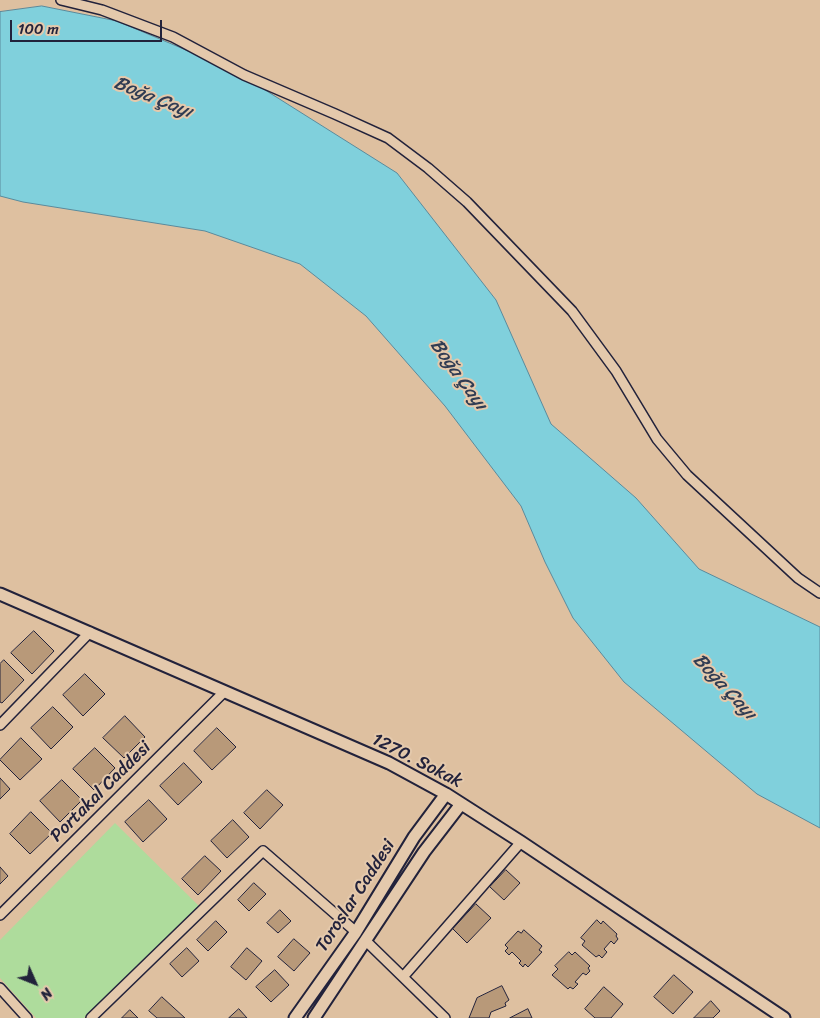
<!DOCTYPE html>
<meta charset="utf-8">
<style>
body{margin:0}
#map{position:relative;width:820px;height:1018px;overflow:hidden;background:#dec0a0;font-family:Sriracha,sans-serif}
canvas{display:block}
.north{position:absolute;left:10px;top:958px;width:50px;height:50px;-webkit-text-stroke:4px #e4c9ac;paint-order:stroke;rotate:134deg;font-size:14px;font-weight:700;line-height:20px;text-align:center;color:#22223b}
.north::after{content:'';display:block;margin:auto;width:18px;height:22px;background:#22223b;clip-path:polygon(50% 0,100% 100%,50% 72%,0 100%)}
.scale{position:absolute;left:10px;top:20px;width:152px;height:22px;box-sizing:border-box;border:2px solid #22223b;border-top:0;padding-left:6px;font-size:15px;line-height:18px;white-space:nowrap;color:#22223b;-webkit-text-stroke:4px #e4c9ac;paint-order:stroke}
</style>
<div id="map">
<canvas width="820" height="1018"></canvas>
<div class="north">N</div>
<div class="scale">100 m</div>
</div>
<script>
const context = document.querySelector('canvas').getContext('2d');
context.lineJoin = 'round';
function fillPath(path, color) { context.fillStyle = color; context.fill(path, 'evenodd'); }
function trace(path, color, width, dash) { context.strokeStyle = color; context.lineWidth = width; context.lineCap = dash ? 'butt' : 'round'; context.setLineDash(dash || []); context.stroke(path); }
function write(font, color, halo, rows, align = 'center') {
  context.font = font + ' Sriracha,sans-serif'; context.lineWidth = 4; context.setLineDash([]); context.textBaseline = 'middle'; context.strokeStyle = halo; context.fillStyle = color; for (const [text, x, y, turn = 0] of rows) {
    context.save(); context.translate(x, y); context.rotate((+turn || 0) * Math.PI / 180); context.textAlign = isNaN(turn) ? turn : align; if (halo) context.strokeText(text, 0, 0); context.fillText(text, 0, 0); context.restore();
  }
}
const green = new Path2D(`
 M115 823 199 906 84 1018H36L0 978V940Z`);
const water = new Path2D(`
 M42 6 117 21 205 58 254 83 397 173 496 300 551 424 636 498 699 569 820 627V828L757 794 624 682 573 618 545 562 521 506 445 406 366 316 300 264 205 231 23 202 0 196V12Z`);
const building = new Path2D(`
 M34 631 54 651 32 674 11 653Z
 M4 660 24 680 2 703 0 702V664Z
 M85 674 105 694 83 716 63 695Z
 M53 707 73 727 51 749 31 728Z
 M125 716 145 737 124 758 103 738Z
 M217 728 236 747 212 770 194 751Z
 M21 738 42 759 20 780 0 760Z
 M95 748 115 768 94 790 73 769Z
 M184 763 202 782 178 805 160 786Z
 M0 778 10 789 0 799Z
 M62 780 82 800 60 822 40 801Z
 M267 790 283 805 260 829 244 813Z
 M149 800 167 819 143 842 125 822Z
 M31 812 52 833 30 854 10 834Z
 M233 820 249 837 227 858 211 841Z
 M205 856 221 871 198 895 182 879Z
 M0 867 8 876 0 884Z
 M506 870 520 883 504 900 490 887Z
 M254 883 266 894 249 911 238 900Z
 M476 904 491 918 467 943 453 929Z
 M280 910 291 921 278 933 267 923Z
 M597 920 601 924 603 921 617 934 616 936 618 939 614 944 611 941 604 949 607 952 602 958 599 955 596 957 582 945 585 941 581 938Z
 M216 921 227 932 208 951 197 940Z
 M524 930 542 946 539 950 542 952 528 967 525 964 523 967 519 963 521 961 512 952 509 955 505 951 508 948 505 945 518 931 521 933Z
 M294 939 310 953 294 971 278 957Z
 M187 948 199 961 182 977 170 964Z
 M247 948 262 961 246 980 231 967Z
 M569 952 572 955 575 952 590 966 588 968 590 971 586 975 583 973 575 982 578 984 573 989 570 987 568 989 552 975 558 969 555 966Z
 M275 970 289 985 271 1002 256 987Z
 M674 975 693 992 673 1014 654 997Z
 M502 986 509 1000 505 1003 506 1006 491 1012 489 1018H469L477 998Z
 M604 987 623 1004 611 1018H595L585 1009Z
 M162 997 185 1018H157L149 1011Z
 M711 1001 720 1011 713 1018H694Z
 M239 1009 247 1018H229Z
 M528 1009 532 1018H510Z
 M130 1010 138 1018H122Z`);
const minor = new Path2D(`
 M61 0 102 10 173 37 244 75 335 114 388 138 428 168 467 202 572 311 616 371 657 439 687 475 798 578 820 593
 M0 725 90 632
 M0 915 224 692
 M366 941 445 1018
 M403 977 521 842
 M0 988 27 1018
 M91 1018 263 851 356 932`);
const tertiary = new Path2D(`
 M0 594 389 763 446 794 521 842 784 1018
 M295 1018 356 932 414 837 446 794
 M314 1018 424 852 461 804`);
const streetNames = [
 ["1270. Sokak",417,761,27],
 ["Portakal Caddesi",101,792,-45],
 ["Toroslar Caddesi",356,896,-57]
];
const waterNames = [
 ["Boğa Çayı",153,98,22],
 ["Boğa Çayı",458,375,54],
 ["Boğa Çayı",724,687,47]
];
fillPath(green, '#aedc9c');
fillPath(water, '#80d0dc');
trace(water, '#5a8a9c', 1);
fillPath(building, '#b89979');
trace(building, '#22223b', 1);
trace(minor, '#22223b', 12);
trace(tertiary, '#22223b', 15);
trace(minor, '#e4c9ac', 9);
trace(tertiary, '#e4c9ac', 11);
write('18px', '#22223b', '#e4c9ac', streetNames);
write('italic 19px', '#303c53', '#e4c9ac', waterNames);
</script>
